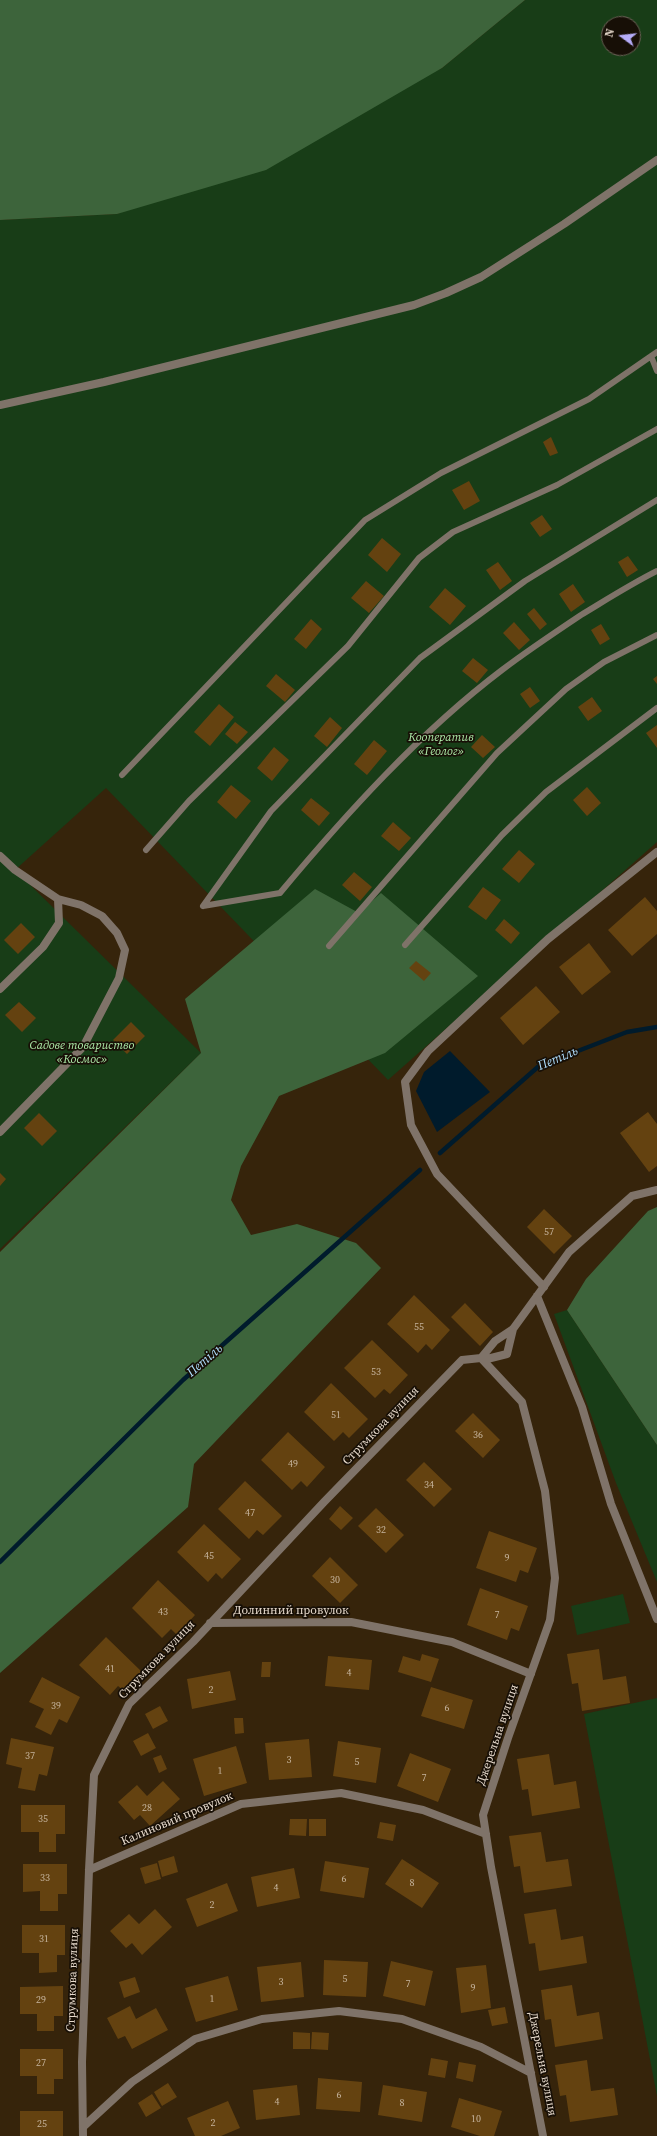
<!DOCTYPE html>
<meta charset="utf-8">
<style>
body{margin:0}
#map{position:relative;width:657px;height:2136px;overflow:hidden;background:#36240b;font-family:"Source Serif 4",serif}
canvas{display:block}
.north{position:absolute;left:601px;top:16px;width:40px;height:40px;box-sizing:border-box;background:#170f06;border:1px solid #6a6055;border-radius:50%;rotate:285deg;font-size:11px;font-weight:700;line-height:16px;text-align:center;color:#e7dacc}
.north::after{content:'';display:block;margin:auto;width:14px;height:18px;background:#b5acf8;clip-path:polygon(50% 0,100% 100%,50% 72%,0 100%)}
</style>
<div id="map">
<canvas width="657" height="2136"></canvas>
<div class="north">N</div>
</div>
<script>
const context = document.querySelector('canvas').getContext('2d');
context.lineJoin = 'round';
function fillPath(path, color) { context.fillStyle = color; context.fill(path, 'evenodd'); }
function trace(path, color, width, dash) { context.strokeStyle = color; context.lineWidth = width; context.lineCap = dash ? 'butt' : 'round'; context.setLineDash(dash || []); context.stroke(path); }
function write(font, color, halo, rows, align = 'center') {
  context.font = font + ' "Source Serif 4",serif'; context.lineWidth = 3.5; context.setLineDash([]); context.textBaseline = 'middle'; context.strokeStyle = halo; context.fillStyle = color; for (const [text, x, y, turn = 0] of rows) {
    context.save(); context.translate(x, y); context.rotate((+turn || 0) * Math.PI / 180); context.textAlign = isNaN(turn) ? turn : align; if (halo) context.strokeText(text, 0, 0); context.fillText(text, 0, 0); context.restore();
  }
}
const green = new Path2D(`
 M525 0H657V842L388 1080 106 788 15 870 201 1053 0 1249V220L117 214 442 68ZM609 24H633V48H609Z
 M567 1310 657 1445V1582L616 1483 554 1314Z
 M623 1594 630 1623 577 1635 571 1606Z
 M657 1698V2096L584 1714Z`);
const forest = new Path2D(`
 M0 0H525L442 68 266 170 117 214 0 220Z
 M315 889 359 913 381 893 478 976 385 1053 279 1096 241 1166 231 1200 251 1235 297 1224 356 1243 381 1268 194 1464 188 1507 0 1673V1252L201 1053 185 999Z
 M657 1207V1445L567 1310 586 1279 648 1211Z`);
const water = new Path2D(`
 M450 1051 490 1092 437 1132 416 1091 424 1072Z`);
const stream = new Path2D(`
 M440 1153 539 1066 627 1032 657 1027
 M0 1562 183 1380 420 1170`);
const building = new Path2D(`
 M551 437 558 453 550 456 543 442Z
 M469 481 480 501 464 510 452 490Z
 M542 515 552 529 540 537 530 523Z
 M382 538 401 554 387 572 368 555Z
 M628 556 638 570 627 577 618 562Z
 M498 562 512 581 500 590 486 570Z
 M366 581 384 596 369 613 351 598Z
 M573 584 585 602 571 612 559 594Z
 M445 588 466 606 450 625 429 607Z
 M534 608 547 624 540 630 527 614Z
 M311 619 322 629 306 649 294 639Z
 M514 622 530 640 519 650 503 633Z
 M601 624 610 639 600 645 591 630Z
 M473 658 488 670 477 683 462 671Z
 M276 674 295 690 285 702 266 686Z
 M657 676V684L653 679Z
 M530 687 540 701 530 708 520 694Z
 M592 697 602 711 588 721 578 707Z
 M219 704 234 717 210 746 194 732Z
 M330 717 342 728 327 747 314 736Z
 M235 722 248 732 237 744 225 734Z
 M657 725V748L646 733Z
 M482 735 495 747 483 758 471 747Z
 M374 740 387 751 367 775 354 764Z
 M274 747 289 760 272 781 257 768Z
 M231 785 251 801 236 819 217 802Z
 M587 787 601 803 587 816 573 800Z
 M311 798 330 813 319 826 301 810Z
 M393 822 411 838 399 851 381 836Z
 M519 850 535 864 519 883 502 869Z
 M354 872 372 887 360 901 342 885Z
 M483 887 501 900 486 920 468 907Z
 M645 897 657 911V934L632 956 608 930Z
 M504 919 520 933 511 944 495 930Z
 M21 923 35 937 18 954 4 940Z
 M589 943 611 972 582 995 559 967Z
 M416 961 431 973 424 981 409 968Z
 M536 986 560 1012 523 1045 500 1018Z
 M19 1002 36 1018 22 1032 5 1015Z
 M131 1022 145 1036 127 1054 113 1040Z
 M648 1112 657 1124V1166L649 1172 620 1133Z
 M39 1113 57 1131 42 1146 24 1128Z
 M0 1173 6 1179 0 1186Z
 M544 1209 572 1236 554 1254 527 1227Z
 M414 1295 450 1330 432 1350 426 1344 418 1353 387 1324Z
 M465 1303 493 1332 480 1346 451 1317Z
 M372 1340 408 1375 390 1394 384 1389 375 1398 344 1368Z
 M331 1383 368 1419 349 1438 343 1432 334 1441 304 1412Z
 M473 1413 500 1440 483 1458 455 1431Z
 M288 1432 325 1467 307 1487 301 1481 292 1490 261 1460Z
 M424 1462 452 1489 434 1507 406 1480Z
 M245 1481 282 1516 263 1535 257 1530 249 1539 218 1509Z
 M340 1506 353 1518 341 1530 329 1519Z
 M376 1508 404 1535 386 1553 358 1526Z
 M204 1524 241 1559 222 1579 216 1573 208 1582 177 1552Z
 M489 1531 537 1548 528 1573 520 1570 516 1582 476 1568Z
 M330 1557 358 1585 340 1603 312 1576Z
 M158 1580 195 1615 177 1635 171 1629 162 1638 132 1608Z
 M480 1588 528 1606 519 1631 511 1628 507 1640 467 1625Z
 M106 1637 142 1672 124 1691 118 1686 110 1695 79 1665Z
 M599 1649 603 1680 626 1676 630 1703 582 1711 578 1683 572 1684 567 1654Z
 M422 1654 439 1659 431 1682 398 1672 403 1656 420 1661Z
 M328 1656 372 1660 369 1690 325 1686Z
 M262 1662H271L270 1677H261Z
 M230 1671 236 1700 192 1709 187 1679Z
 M42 1677 80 1697 67 1723 59 1719 51 1735 35 1727 44 1709 29 1702Z
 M431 1687 473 1700 464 1729 421 1716Z
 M160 1706 168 1721 153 1729 145 1714Z
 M234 1718H243L244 1733 235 1734Z
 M148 1733 156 1748 141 1756 133 1741Z
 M11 1738 54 1747 47 1776 39 1774 35 1791 18 1788 22 1768 6 1764Z
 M309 1739 312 1777 269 1780 265 1743Z
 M338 1741 381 1748 376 1783 333 1776Z
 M236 1746 247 1783 204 1796 193 1759Z
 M410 1753 451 1769 438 1802 397 1786Z
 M549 1754 554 1785 576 1781 580 1808 532 1816 528 1789 522 1790 517 1759Z
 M161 1755 167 1769 159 1773 153 1758Z
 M163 1781 180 1799 150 1826 140 1815 134 1820 118 1802 137 1785 147 1796Z
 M21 1805H65V1834H56V1852H39V1832H21Z
 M290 1819H307L306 1836 289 1835Z
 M309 1819H326V1836H309Z
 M380 1822 396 1825 393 1841 377 1838Z
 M541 1832 546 1862 568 1859 572 1886 524 1893 520 1866 514 1867 509 1836Z
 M174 1856 178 1872 162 1877 158 1861Z
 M402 1859 439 1883 422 1908 385 1884Z
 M325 1861 369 1868 364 1898 320 1891Z
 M157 1863 161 1879 145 1884 140 1868Z
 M23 1864H67V1894H58V1911H40V1891L23 1892Z
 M294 1868 300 1898 257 1907 251 1877Z
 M227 1883 238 1911 197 1927 186 1899Z
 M155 1909 172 1927 142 1955 132 1943 126 1948 110 1931 129 1914 139 1924Z
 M556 1909 561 1940 583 1936 587 1963 539 1971 535 1943 529 1944 524 1914Z
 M22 1925H65V1955H57V1972L39 1973V1953H22Z
 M324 1960 368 1962 366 1997 323 1995Z
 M391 1961 433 1971 425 2006 383 1996Z
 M301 1962 304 1997 261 2002 257 1967Z
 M486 1965 491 2008 461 2013 456 1968Z
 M228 1976 238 2010 196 2022 185 1988Z
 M135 1977 140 1992 124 1998 119 1982Z
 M572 1985 577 2016 599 2012 603 2039 555 2047 551 2019 545 2020 541 1990Z
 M63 1986V2016H54V2031H37V2014H20V1987Z
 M130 2006 136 2019 156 2008 168 2030 132 2049 125 2036 118 2039 107 2018Z
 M505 2007 508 2023 492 2026 488 2010Z
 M293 2032 310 2033V2049H293Z
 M312 2032 329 2033 328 2050 311 2049Z
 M20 2049H63V2079H54V2094H37V2076H20Z
 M431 2058 448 2061 445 2078 428 2075Z
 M587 2060 591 2091 614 2088 618 2115 570 2122 566 2095 560 2096 555 2065Z
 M459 2062 476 2065 473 2082 456 2078Z
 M318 2078 362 2082 360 2112 316 2109Z
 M168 2083 177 2097 162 2106 154 2092Z
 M297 2085 300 2115 256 2120 253 2090Z
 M383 2085 427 2092 422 2122 378 2115Z
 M152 2094 161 2108 146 2117 138 2103Z
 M459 2098 502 2111 494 2136H480L451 2127Z
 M228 2101 240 2128 221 2136H195L187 2118Z
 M20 2111H63V2136H20Z`);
const service = new Path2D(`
 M651 356 657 371
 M122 775 365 520 441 473 589 399 657 352
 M146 850 189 801 348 646 419 558 453 532 557 485 657 429
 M203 906 271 811 420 658 525 581 657 500
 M203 906 280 893C345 815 420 732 502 670 527 651 554 633 581 615 606 600 631 584 657 571
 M405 945 502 835 546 792 657 708
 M329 946 497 753 566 689 604 662 657 635`);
const minor = new Path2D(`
 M0 856 15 870 58 899 59 923 43 947 0 989
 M0 1132 83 1047 119 978 125 950 117 933 102 916 81 905 58 899
 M544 1287 437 1174 411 1125 405 1082 428 1051 548 939 657 852
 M537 1296 582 1407 611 1504 657 1619
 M481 1358 522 1402 545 1491 555 1578 550 1620 508 1738 483 1815 491 1867 543 2136
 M483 1360 507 1354 513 1329
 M210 1623 351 1622 452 1642 531 1674
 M89 1870 241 1804 341 1793 423 1810 486 1834
 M83 2127 132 2082 195 2039 262 2019 339 2011 402 2019 481 2047 531 2073
 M83 2136 82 2062 89 1870 94 1775 129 1704 193 1642 324 1502 462 1360 481 1358 495 1341 513 1329 569 1252 632 1196 657 1190`);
const tertiary = new Path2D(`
 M0 405 104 382 414 305 446 293 481 277 564 224 657 160`);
const numberNames = [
 ["57",549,1232],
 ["55",419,1327],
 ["53",376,1372],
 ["51",336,1415],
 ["36",478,1435],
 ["49",293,1464],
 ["34",429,1485],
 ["47",250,1513],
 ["32",381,1530],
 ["45",209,1556],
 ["9",507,1558],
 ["30",335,1580],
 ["43",163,1612],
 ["7",497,1615],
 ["41",110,1669],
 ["4",349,1673],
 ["2",211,1690],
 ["39",56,1706],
 ["6",447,1708],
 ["37",30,1756],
 ["3",289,1760],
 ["5",357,1762],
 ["1",220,1771],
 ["7",424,1778],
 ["28",147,1808],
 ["35",43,1819],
 ["33",45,1878],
 ["6",344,1879],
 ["8",412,1883],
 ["4",276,1888],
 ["2",212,1905],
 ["31",44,1939],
 ["5",345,1979],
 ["3",281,1982],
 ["7",408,1984],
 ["9",473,1988],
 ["1",212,1999],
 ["29",41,2000],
 ["27",41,2063],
 ["6",339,2095],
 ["4",277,2102],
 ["8",402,2103],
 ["10",476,2119],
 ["2",213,2123],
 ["25",42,2124]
];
const parkNames = [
 ["Кооператив",441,738],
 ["«Геолог»",441,752],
 ["Садове товариство",82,1046],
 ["«Космос»",82,1060]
];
const streetNames = [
 ["Струмкова вулиця",381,1426,-46],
 ["Долинний провулок",291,1611],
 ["Струмкова вулиця",157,1660,-46],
 ["Джерельна вулиця",498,1735,-71],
 ["Калиновий провулок",177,1819,-23],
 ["Струмкова вулиця",73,1980,-88],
 ["Джерельна вулиця",542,2064,79]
];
const waterNames = [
 ["Петіль",558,1059,-23],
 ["Петіль",205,1361,-41]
];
fillPath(green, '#183d17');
fillPath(forest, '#3d643b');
fillPath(water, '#001b2c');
trace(stream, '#001b2c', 4.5);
fillPath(building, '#644210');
trace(service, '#7f7369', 6);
trace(minor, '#7f7369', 8);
trace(tertiary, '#7f7369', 8);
write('10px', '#c6b49d', null, numberNames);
write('italic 12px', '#ace9a7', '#170f06', parkNames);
write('12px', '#e7dacc', '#170f06', streetNames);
write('italic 13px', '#b0dffe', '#170f06', waterNames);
</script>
